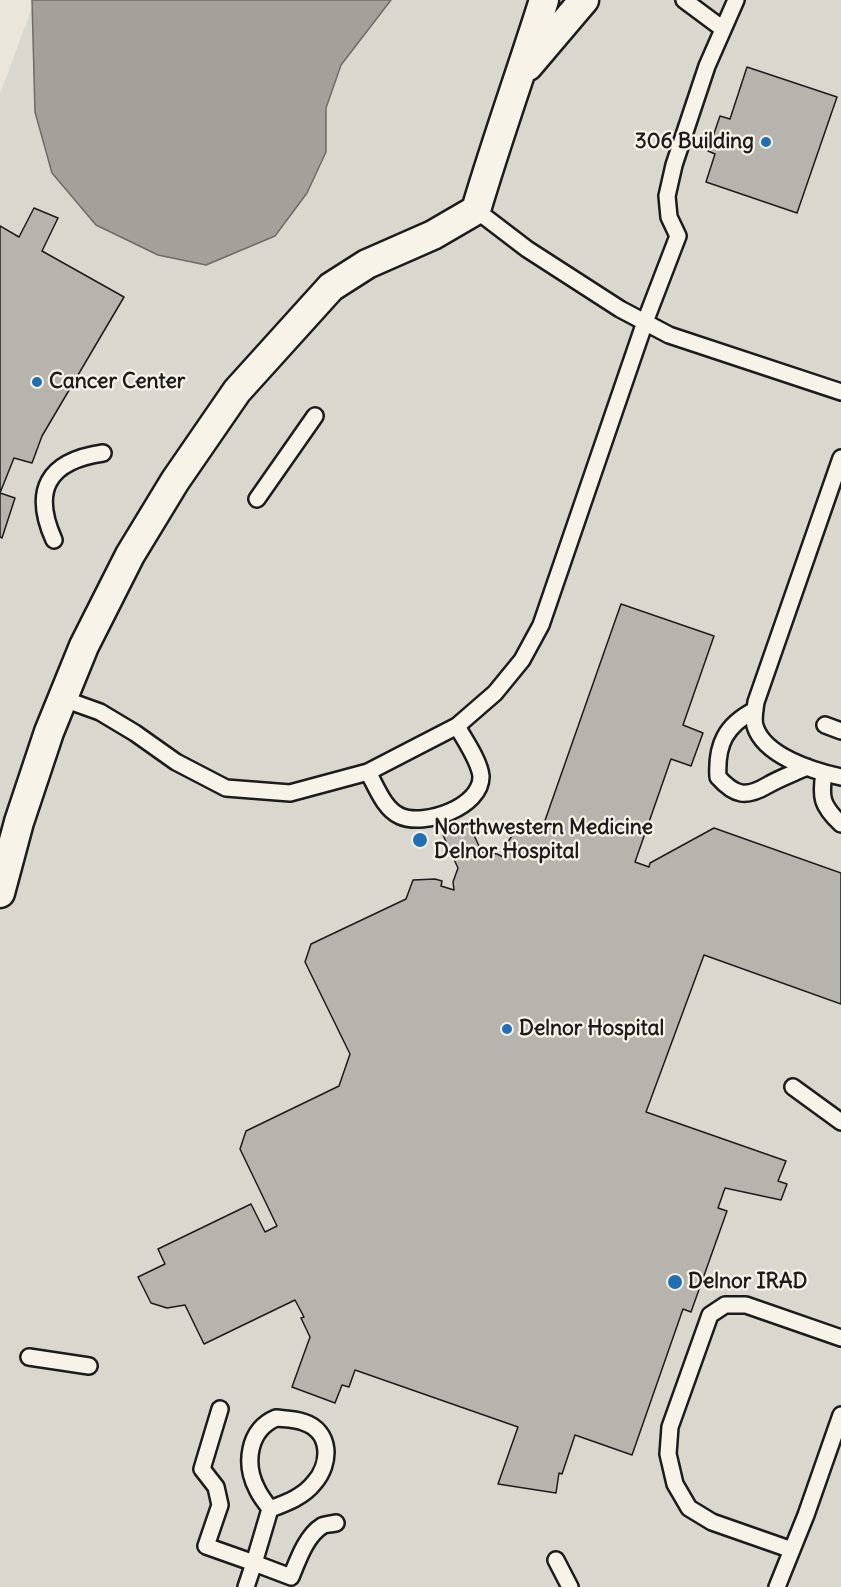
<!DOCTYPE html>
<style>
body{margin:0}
canvas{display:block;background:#eae6dc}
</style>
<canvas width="841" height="1587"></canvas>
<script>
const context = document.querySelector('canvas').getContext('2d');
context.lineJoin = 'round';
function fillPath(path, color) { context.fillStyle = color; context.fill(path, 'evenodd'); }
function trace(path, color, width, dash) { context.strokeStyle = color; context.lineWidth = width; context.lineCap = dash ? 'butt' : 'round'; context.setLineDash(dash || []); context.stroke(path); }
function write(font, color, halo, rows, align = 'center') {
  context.font = font + ' Delius,sans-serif'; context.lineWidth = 4.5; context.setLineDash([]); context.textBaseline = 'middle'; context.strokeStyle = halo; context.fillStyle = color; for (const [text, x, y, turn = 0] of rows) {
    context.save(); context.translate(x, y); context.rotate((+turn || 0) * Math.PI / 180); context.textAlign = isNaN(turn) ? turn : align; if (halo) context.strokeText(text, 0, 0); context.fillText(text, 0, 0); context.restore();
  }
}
const built = new Path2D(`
 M35 0H841V1587H0V94Z`);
const water = new Path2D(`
 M32 0H391L341 65 326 108V152L307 193 275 236 206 265 158 255 96 225 52 173 35 112Z`);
const building = new Path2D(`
 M747 67 837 97 797 213 706 182 715 154 708 151 720 116 730 119Z
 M34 208 58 218 42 251 124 297 42 436 32 463 14 458 0 493 15 498 2 538 0 537V226L19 237Z
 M621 604 714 636 683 725 703 733 691 766 671 759 635 862 649 867 650 863 714 828 841 873V1004L704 955 646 1112 786 1161 778 1181 787 1184 781 1200 725 1188 718 1208 727 1211 691 1312 683 1309 632 1455 575 1435 562 1474 559 1473 556 1493 498 1484 518 1427 355 1370 349 1387 342 1385 335 1403 292 1387 310 1337 301 1318 304 1317 295 1300 204 1344 185 1305 167 1308 151 1303 138 1277 165 1264 158 1249 251 1204 265 1232 277 1226 240 1149 246 1131 339 1086 350 1054 305 962 311 944 406 899 413 880 435 879 442 881 441 886 454 890 453 882 458 868 443 835 468 823 482 852 497 854 505 858 507 852 503 851 507 843 522 822 542 829Z`);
const service = new Path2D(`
 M684 0 723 29
 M476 210 527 249 620 309 669 335 841 392
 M841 458 756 702C755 709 753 719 755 726 764 756 813 771 841 777
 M257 499 315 416
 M54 540C32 491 47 461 103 453
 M61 698 100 712 135 733 176 762 226 788 290 793 368 772 457 726 495 693 522 660 541 625 645 322 678 236 669 217 667 196 674 165 707 66 736 0
 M755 710C726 725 716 744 718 777 735 796 746 798 768 785 780 778 794 773 807 767
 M825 725 841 731
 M368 772C376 786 384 809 400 816 424 827 482 807 481 776 479 760 465 741 457 726
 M824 773C820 798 822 806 841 824
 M793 1087 841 1122
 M29 1357 89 1366
 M220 1409 202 1469 216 1487 220 1505 206 1546 254 1563 270 1509
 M276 1418C285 1419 295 1419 303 1422 332 1431 331 1464 314 1483 303 1497 286 1503 270 1509 266 1503 260 1496 257 1489 244 1464 248 1430 276 1418Z
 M792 1550 712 1522 689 1508 675 1484 668 1454 670 1427 710 1315 725 1305H746L841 1338
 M556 1560 570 1587
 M246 1587 254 1563 291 1577C298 1560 306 1536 322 1526 325 1524 332 1524 336 1523
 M777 1587 806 1515 841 1415`);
const minor = new Path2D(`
 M528 66 584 0
 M0 893 19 822 49 732 84 646 130 555 175 481 237 391 331 287 367 264 433 235 476 210C497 139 522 70 544 0`);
const markers = [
 [766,142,6,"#1f6fb2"],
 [37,382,6,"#1f6fb2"],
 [420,840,8,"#1f6fb2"],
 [507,1029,6,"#1f6fb2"],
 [675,1282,8,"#1f6fb2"]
];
const poiNames = [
 ["306 Building",754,142,"right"],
 ["Cancer Center",49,382],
 ["Northwestern Medicine",434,828],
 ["Delnor Hospital",434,852],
 ["Delnor Hospital",519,1029],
 ["Delnor IRAD",688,1282]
];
fillPath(built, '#dad7ce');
fillPath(water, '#a3a19a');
trace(water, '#6d6c68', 1.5);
fillPath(building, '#b6b4ac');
trace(building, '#1c1c1c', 1.5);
trace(service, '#1c1c1c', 20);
trace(minor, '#1c1c1c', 33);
trace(service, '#f7f3e8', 15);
trace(minor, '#f7f3e8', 28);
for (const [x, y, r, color] of markers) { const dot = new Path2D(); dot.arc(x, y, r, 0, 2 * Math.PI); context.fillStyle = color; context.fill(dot); trace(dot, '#f7f3e8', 2); }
write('bold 21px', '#1c1c1c', '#f7f3e8', poiNames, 'left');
</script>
